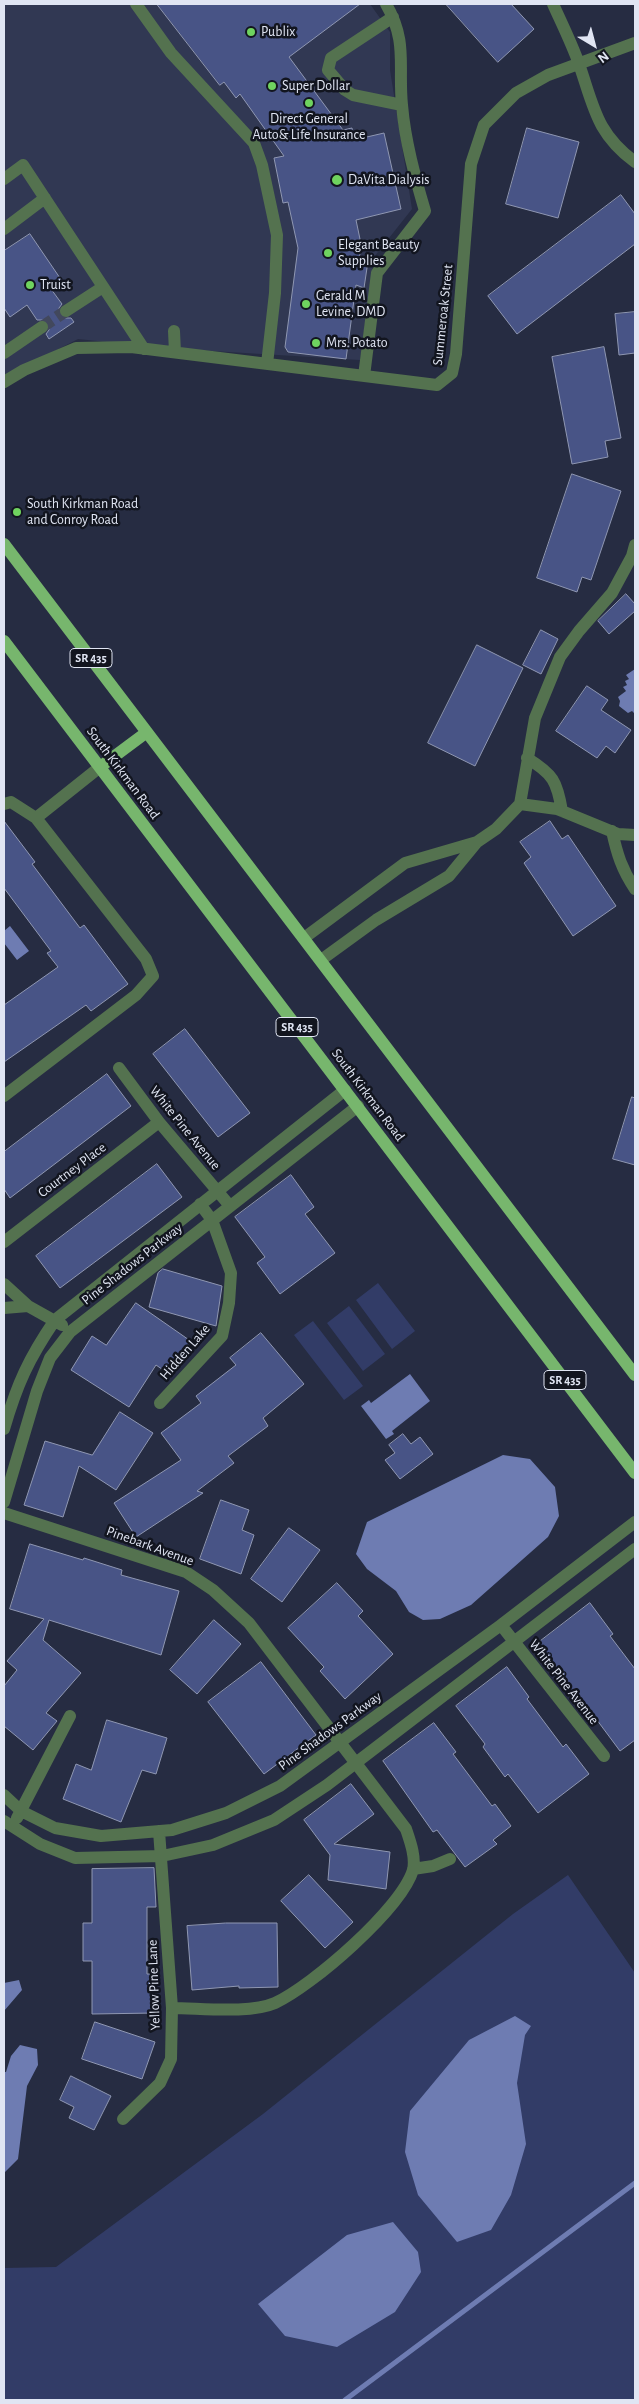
<!DOCTYPE html>
<style>
body{margin:0}
#map{position:relative;width:639px;height:2404px;overflow:hidden;background:#262c42;font-family:"Alegreya Sans",sans-serif}
canvas{display:block}
.frame{position:absolute;inset:0;border:5px solid #e0e5f3;pointer-events:none}
.north{position:absolute;left:569px;top:20px;width:50px;height:50px;-webkit-text-stroke:4px #12151f;paint-order:stroke;rotate:143deg;font-size:14px;font-weight:700;line-height:20px;text-align:center;color:#e0e5f3}
.north::after{content:'';display:block;margin:auto;width:18px;height:22px;background:#e0e5f3;clip-path:polygon(50% 0,100% 100%,50% 72%,0 100%)}
</style>
<div id="map">
<canvas width="639" height="2404"></canvas>
<div class="frame"></div>
<div class="north">N</div>
</div>
<script>
const context = document.querySelector('canvas').getContext('2d');
context.lineJoin = 'round';
function fillPath(path, color) { context.fillStyle = color; context.fill(path, 'evenodd'); }
function trace(path, color, width, dash) { context.strokeStyle = color; context.lineWidth = width; context.lineCap = dash ? 'butt' : 'round'; context.setLineDash(dash || []); context.stroke(path); }
function write(font, color, halo, rows, align = 'center') {
  context.font = font + ' "Alegreya Sans",sans-serif'; context.lineWidth = 5; context.setLineDash([]); context.textBaseline = 'middle'; context.strokeStyle = halo; context.fillStyle = color; for (const [text, x, y, turn = 0] of rows) {
    context.save(); context.translate(x, y); context.rotate((+turn || 0) * Math.PI / 180); context.textAlign = isNaN(turn) ? turn : align; if (halo) context.strokeText(text, 0, 0); context.fillText(text, 0, 0); context.restore();
  }
}
const built = new Path2D(`
 M4 4H370L390 32V70L412 209 374 257 360 360 163 348 78 339 4 377Z`);
const green = new Path2D(`
 M378 1283 415 1331 392 1349 356 1300Z
 M349 1306 385 1354 363 1371 327 1323Z
 M313 1321 363 1386 344 1400 294 1335Z
 M568 1875 635 1973V2400H4V2268L56 2267 263 2114 513 1914Z`);
const water = new Path2D(`
 M635 669V714L632 711 628 713 619 706 620 701 618 697 626 691 623 687 627 685 625 681 629 679 626 675Z
 M10 926 29 951 17 960 4 943V931Z
 M410 1374 430 1401 392 1431 394 1434 386 1439 361 1406 369 1400 371 1403Z
 M503 1455 530 1459 555 1487 559 1516 548 1537 471 1605 440 1619 423 1620 409 1612 396 1591 367 1569 356 1554 367 1522Z
 M19 1980 22 1990 4 2011V1983Z
 M515 2016 531 2026 525 2035 517 2083 526 2144 511 2195 491 2230 457 2242 418 2195 405 2152 410 2111 469 2040Z
 M20 2045 37 2049 38 2065 27 2086 18 2159 4 2173V2072H6L11 2056Z
 M393 2222 418 2252 421 2272 395 2312 337 2347 285 2336 258 2304 347 2235Z`);
const stream = new Path2D(`
 M345 2400 635 2183`);
const building = new Path2D(`
 M157 4H360L289 57 343 130 352 128 354 140 384 133 401 209 356 220 361 244 359 261H368L364 288 356 285 346 359 288 352 285 347 298 248 288 202 283 203 274 158 284 156 240 94 236 98 224 82 220 85Z
 M446 4H511L534 29 498 62Z
 M527 128 579 142 558 218 506 204Z
 M621 195 635 214V244L517 334 488 296Z
 M30 234 62 281 51 289 62 304 59 308V315L63 318H71L74 322 49 339 46 334 49 330V323L45 320H37L27 305 10 317 4 308V251Z
 M635 312V353L619 355 615 314Z
 M604 347 621 438 605 441 608 457 572 464 552 357Z
 M572 474 621 491 591 580 582 577 577 592 537 578Z
 M626 594 635 604V611L609 634 598 621Z
 M541 630 558 639 541 674 523 665Z
 M477 645 523 668 475 766 428 743Z
 M587 686 608 700 601 710 631 730 615 753 606 746 597 758 556 731Z
 M4 821 35 862 32 864 80 928 84 925 128 984 91 1011 86 1005 4 1062V1005L58 967 47 953 51 951 4 888Z
 M550 821 562 839 568 835 616 906 573 936 524 863 531 857 520 842Z
 M185 1029 250 1113 218 1137 153 1054Z
 M107 1074 131 1106 10 1198 4 1189V1152Z
 M632 1097 635 1098V1165L613 1159Z
 M157 1164 182 1197 60 1288 36 1256Z
 M291 1175 314 1207 305 1214 335 1253 280 1294 257 1263 265 1257 235 1217Z
 M163 1269 222 1286 216 1326 149 1307 158 1273Z
 M136 1303 192 1342 169 1374 156 1365 129 1407 71 1370 92 1336 106 1345Z
 M261 1333 304 1384 263 1418 268 1426 228 1456 234 1463 197 1491 203 1493 136 1537 114 1503 181 1460 161 1433 201 1403 196 1396 236 1365 230 1358Z
 M120 1412 153 1433 116 1490 79 1466 63 1517 24 1505 45 1441 92 1455Z
 M403 1434 411 1444 420 1437 433 1454 400 1479 385 1460 395 1453 389 1445Z
 M221 1500 249 1510 242 1530 254 1535 241 1574 200 1559Z
 M289 1528 320 1550 282 1602 251 1579Z
 M30 1544 83 1560 84 1558 122 1570 121 1575 179 1591 161 1655 49 1620 43 1640 81 1673 46 1713 57 1721 33 1750 4 1726V1686L17 1670 7 1661 44 1619 10 1609Z
 M337 1583 363 1611 358 1616 393 1654 345 1699 320 1671 324 1667 288 1628Z
 M590 1603 613 1634 610 1636 635 1669V1740L620 1751 591 1712 587 1714 565 1685 568 1682 538 1643Z
 M214 1620 241 1644 197 1694 170 1670Z
 M261 1662 316 1735 264 1774 208 1702Z
 M507 1667 529 1697 527 1699 563 1747 566 1744 589 1774 538 1813 508 1774 505 1777 483 1747 485 1744 456 1706Z
 M107 1720 167 1738 156 1774 142 1770 121 1822 63 1799 76 1764 91 1770Z
 M434 1723 456 1752 453 1754 492 1806 495 1804 511 1826 493 1840 497 1844 465 1867 437 1830 433 1832 383 1761Z
 M351 1784 374 1814 334 1844 390 1852 386 1889 328 1880 330 1855 304 1820Z
 M154 1868 156 1907H147V1974H155V2013L92 2014V1961H83V1923H92V1869Z
 M309 1875 353 1922 325 1948 281 1901Z
 M226 1923H277L278 1987 239 1988V1986L192 1990 187 1926Z
 M95 2022 155 2042 142 2079 82 2059Z
 M71 2076 111 2096 94 2130 69 2118 74 2107 60 2100Z`);
const minorTunnel = new Path2D(`
 M42 327 66 311`);
const minor = new Path2D(`
 M136 4 171 53 254 143 262 165 277 235 275 293 267 364
 M553 4C562 24 572 44 579 64 594 107 596 133 635 162
 M393 17 331 58 328 70 345 90 353 95 402 105
 M4 179 23 165 144 349
 M4 229 45 198
 M66 311 103 287
 M174 331 175 352
 M4 353 42 327
 M364 376 377 273 425 211C415 177 405 141 402 105 398 65 408 42 386 4
 M4 382 24 370 76 348 131 347 437 385 452 373 456 354 471 164 484 125 516 93 548 75 635 43
 M527 758C553 774 557 781 562 811
 M4 804 11 802 36 818 146 959 153 976 136 995 4 1096
 M520 804 557 809 618 834 635 835
 M36 818 100 767
 M612 831C617 854 622 870 635 889
 M304 938 405 863 477 842
 M321 960 376 920 449 876 477 842 496 829 520 804 535 718 560 657 579 631 612 593 632 556 635 545
 M119 1068 159 1122 230 1206
 M4 1242 159 1122
 M4 1284 28 1306 62 1325
 M4 1308 28 1306
 M160 1403 222 1336 229 1303 231 1273 212 1220 200 1204
 M4 1429C17 1384 29 1358 55 1320L345 1090
 M4 1502 37 1391 50 1358 70 1332 358 1106
 M4 1513 186 1572 213 1590 249 1623 406 1829C410 1841 416 1857 413 1870 401 1909 312 1986 275 2003 250 2014 200 2008 172 2008
 M501 1625 604 1756
 M4 1795 21 1811 55 1828 101 1836 172 1830 226 1813 280 1786 501 1625 635 1522
 M17 1818 70 1716
 M4 1821 40 1844 75 1858 162 1856 213 1845 274 1820 327 1785 635 1549
 M413 1869 433 1866 450 1859
 M123 2119 160 2083 171 2059 172 2008 159 1831`);
const major = new Path2D(`
 M4 544 635 1375
 M4 641 635 1473
 M100 767 147 732`);
const markers = [
 [251,32,5,"#6fd35f"],
 [272,86,5,"#6fd35f"],
 [309,103,5,"#6fd35f"],
 [337,180,6,"#6fd35f"],
 [328,253,5,"#6fd35f"],
 [30,285,5,"#6fd35f"],
 [306,304,5,"#6fd35f"],
 [316,343,5,"#6fd35f"],
 [17,512,5,"#6fd35f"]
];
const shields = [
 [91,658,42],
 [297,1027,42],
 [565,1380,42]
];
const shieldNames = [
 ["SR 435",91,658],
 ["SR 435",297,1027],
 ["SR 435",565,1380]
];
const poiNames = [
 ["Publix",261,32],
 ["Super Dollar",282,86],
 ["Direct General",309,119,"center"],
 ["Auto& Life Insurance",309,135,"center"],
 ["DaVita Dialysis",348,180],
 ["Elegant Beauty",338,245],
 ["Supplies",338,261],
 ["Truist",40,285],
 ["Gerald M",316,296],
 ["Levine, DMD",316,312],
 ["Mrs. Potato",326,343],
 ["South Kirkman Road",27,504],
 ["and Conroy Road",27,520]
];
const streetNames = [
 ["Summeroak Street",443,315,-84],
 ["South Kirkman Road",123,773,53],
 ["South Kirkman Road",368,1095,53],
 ["White Pine Avenue",185,1128,51],
 ["Courtney Place",72,1170,-37],
 ["Pine Shadows Parkway",132,1264,-38],
 ["Hidden Lake",185,1352,-49],
 ["Pinebark Avenue",150,1546,20],
 ["White Pine Avenue",564,1682,52],
 ["Pine Shadows Parkway",330,1731,-36],
 ["Yellow Pine Lane",154,1985,-92]
];
fillPath(built, '#313853');
fillPath(green, '#323c67');
fillPath(water, '#6e7cb2');
trace(stream, '#6e7cb2', 5);
fillPath(building, '#485486');
trace(building, '#8f97b2', 1);
trace(minorTunnel, '#42485d', 12, [12, 6]);
trace(minor, '#54724f', 12);
trace(major, '#77b66d', 12);
for (const [x, y, r, color] of markers) { const dot = new Path2D(); dot.arc(x, y, r, 0, 2 * Math.PI); context.fillStyle = color; context.fill(dot); trace(dot, '#12151f', 2); }
for (const [x, y, w] of shields) { const box = new Path2D(); box.roundRect(x - w / 2, y - 9.5, w, 19, 4); context.fillStyle = '#12151f'; context.fill(box); trace(box, '#e0e5f3', 1); }
write('bold 12px', '#e0e5f3', null, shieldNames);
write('14px', '#e0e5f3', '#12151f', poiNames, 'left');
write('14px', '#e0e5f3', '#12151f', streetNames);
</script>
